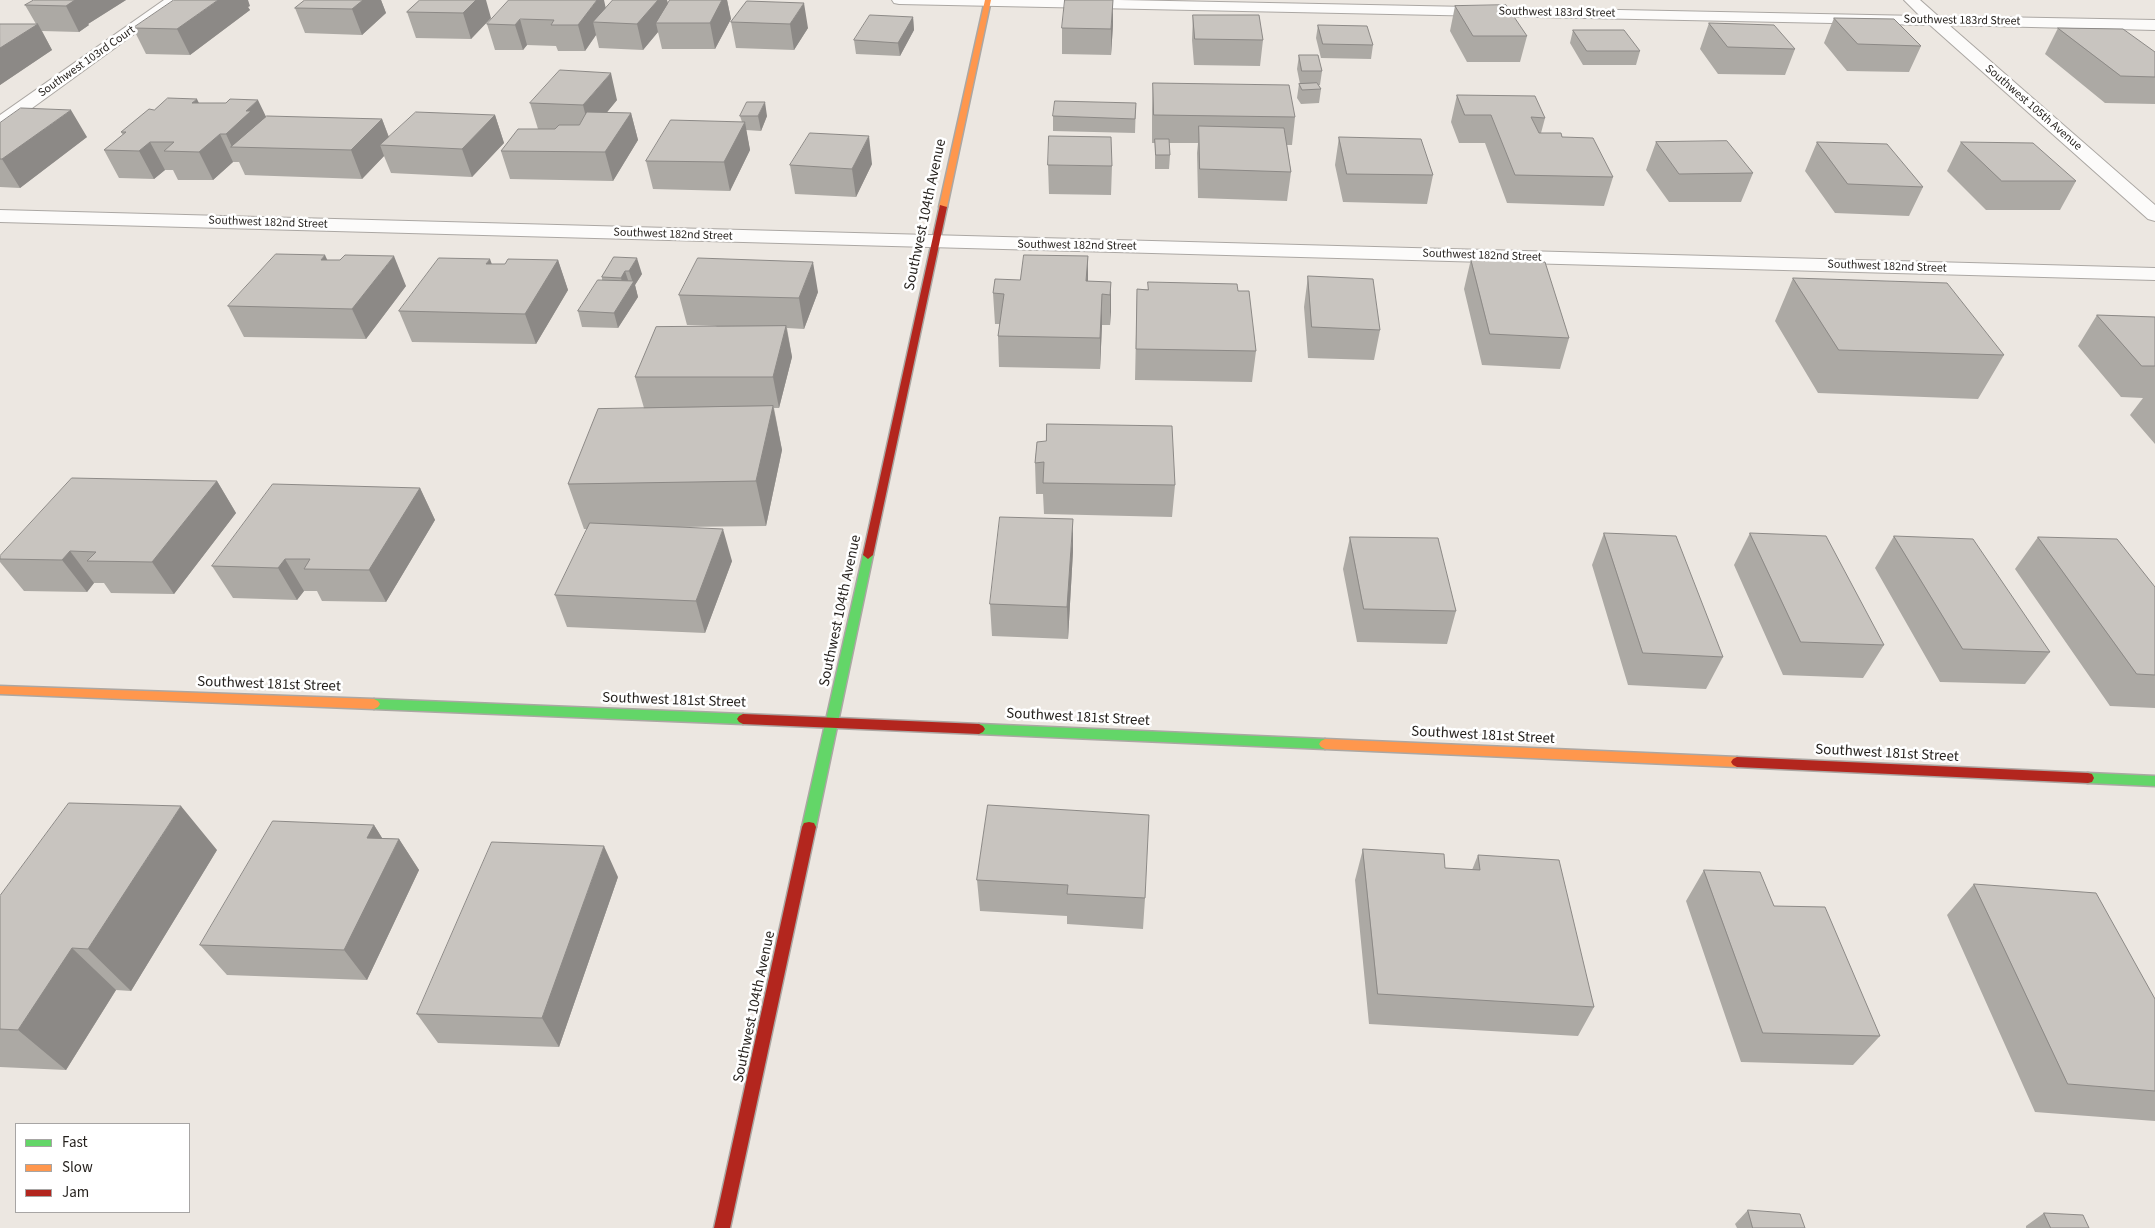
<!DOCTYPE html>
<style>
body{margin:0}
#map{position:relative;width:2155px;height:1228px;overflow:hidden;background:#ece7e1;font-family:"Source Sans 3",sans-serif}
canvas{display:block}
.legend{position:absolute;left:15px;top:1123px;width:175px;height:90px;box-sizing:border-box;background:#fff;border:1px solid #a7a5a4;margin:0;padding:6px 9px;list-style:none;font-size:15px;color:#231f1b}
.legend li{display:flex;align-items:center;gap:10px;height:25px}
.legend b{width:25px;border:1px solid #a7a5a4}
</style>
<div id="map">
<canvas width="2155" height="1228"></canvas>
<ul class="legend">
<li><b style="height:6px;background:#63d668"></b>Fast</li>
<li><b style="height:6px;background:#ff974d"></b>Slow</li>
<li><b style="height:6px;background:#b3261e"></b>Jam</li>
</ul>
</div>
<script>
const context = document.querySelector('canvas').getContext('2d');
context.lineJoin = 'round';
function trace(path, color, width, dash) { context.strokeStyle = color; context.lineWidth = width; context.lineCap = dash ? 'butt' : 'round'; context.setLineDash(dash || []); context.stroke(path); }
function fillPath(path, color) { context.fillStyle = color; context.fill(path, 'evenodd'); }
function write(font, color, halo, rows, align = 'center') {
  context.font = font + ' "Source Sans 3",sans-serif'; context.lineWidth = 5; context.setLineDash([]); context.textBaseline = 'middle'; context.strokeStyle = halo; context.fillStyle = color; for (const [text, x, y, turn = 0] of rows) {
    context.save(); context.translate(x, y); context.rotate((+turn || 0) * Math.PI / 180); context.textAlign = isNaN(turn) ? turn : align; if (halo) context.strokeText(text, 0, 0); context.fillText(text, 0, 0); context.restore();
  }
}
const street = new Path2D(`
 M164 0H181L6 127 0 128V115Z
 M892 0H1119L1920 16 1904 0H1920L1938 16 2155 20V30L1949 25 2155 205V221L2148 219 1930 25 899 4 894 3Z
 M0 210 2155 268V280L0 222Z`);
const fast = new Path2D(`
 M868 551 873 555 816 827 814 831 809 832 804 831 802 827 863 555Z
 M374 699 743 714 747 716 749 719 747 722 743 724 374 709 370 707 368 704 370 701Z
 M979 724 1325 739 1329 741 1331 744 1329 747 1325 749 979 734 975 732 973 729 975 726Z
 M2088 773 2155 776V786L2088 783 2084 782 2082 778 2084 774Z`);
const slow = new Path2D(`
 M985 0H991L947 207 943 209 939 207Z
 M0 686 374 699 378 701 380 704 378 707 374 709 0 694Z
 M1325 739 1737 757 1741 759 1743 762 1741 765 1737 767 1325 749 1321 747 1319 744 1321 741Z`);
const jam = new Path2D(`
 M940 205 947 207 873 555 868 559 863 555Z
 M743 714 979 724 983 726 985 729 983 732 979 734 743 724 739 722 737 719 739 716Z
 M1737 757 2088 773 2092 774 2094 778 2092 782 2088 783 1737 767 1733 765 1731 762 1733 759Z
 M809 822 814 823 816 827 730 1228H714L802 827 804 823Z`);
const wall = new Path2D(`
 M126 0 88 24 89 25 79 32 42 31 52 50 0 85V24H36L25 5Z
 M305 0H381L386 13 362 35 305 33 295 8Z
 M420 0 491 18 471 39 416 38 407 12Z
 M613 0H667L668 4 670 0H727L731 19 715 49H662L658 32 643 50 599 48 596 35 585 51H558L556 46 527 45 523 50H495L487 24 606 8Z
 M747 1 808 28 794 50 736 48 731 22Z
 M250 6 248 7 250 10 190 55 146 54 133 28Z
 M1455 6 1527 36 1520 62H1467L1450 31Z
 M1193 15 1263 40 1260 66 1194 65 1192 40Z
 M913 17 914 30 900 56 856 54 854 40Z
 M1834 18 1921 46 1909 72 1847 71 1824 43Z
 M1709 23 1795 49 1785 75 1718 74 1700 49Z
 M1113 25 1111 55 1062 54V28Z
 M1318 25 1373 45 1371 59 1321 58 1316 38Z
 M2058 28 2155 52V104L2105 103 2045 54Z
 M1573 30 1640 51 1636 65H1583L1570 43Z
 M1299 55 1322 71 1320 85H1318L1321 89 1319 103 1301 104 1297 98 1299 84H1300L1297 69Z
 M1153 83 1295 117 1292 145H1287L1291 172 1287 201 1198 198 1197 153 1198 143H1169L1170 155 1169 169H1155V143H1152V110Z
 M1457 95 1545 118 1541 133 1562 137 1613 177 1604 206 1507 203 1485 143H1459L1451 122Z
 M617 100 607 112 631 113 638 140 613 181 510 179 501 151 538 129 530 103Z
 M199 103 266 117 382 119 389 137 495 115 504 143 472 177 391 173 384 156 362 179 245 175 239 162H233L213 180H178L173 170H165L154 179 119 178 104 150 123 135 121 132 154 110Z
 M1136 103 1135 133 1053 131V116Z
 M740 116H767L761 131 746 130 750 150 730 191 653 189 646 161 742 122Z
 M0 123 87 137 20 188 0 187Z
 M1339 137 1433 175 1427 204 1343 202 1335 165Z
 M1656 142 1753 173 1741 202H1669L1646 170Z
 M1817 142 1923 187 1909 216 1835 213 1805 171Z
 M1961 142 2076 181 2060 210H1986L1947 171Z
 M872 164 856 197 795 194 790 165Z
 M1048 165 1112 166 1111 195 1049 194Z
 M1088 256V281L1111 282 1110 325H1102L1100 369 999 367 998 336 1000 324H995L993 293 1020 280Z
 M614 257 642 274 635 285 638 297 618 328 582 327 578 311 602 280V277Z
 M1471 259 1569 338 1560 369 1482 365 1464 289Z
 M328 260 406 286 366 339 244 337 228 306Z
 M558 260 568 290 536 344 412 342 399 311 492 264H505Z
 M1308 276 1380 330 1374 360 1308 358 1304 307Z
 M1793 278 2004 355 1978 399 1818 393 1775 321Z
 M1137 289 1238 291 1256 351 1252 382 1135 380Z
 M818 292 804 329 787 328 792 357 779 408H774L782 450 766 526 679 527 732 561 705 633 567 627 555 595 588 529H584L568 484 644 408 635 377 717 326 687 325 679 295Z
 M2097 315 2155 317V444L2130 415 2143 398 2121 397 2078 346Z
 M1037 442 1175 485 1172 517 1044 514 1043 494H1036L1035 463Z
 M217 481 236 513 174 594 111 593 104 583H94L87 592 24 591 0 562V556Z
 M420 488 435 520 386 602 322 601 317 591H304L297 600 233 598 212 566Z
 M1604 533 1723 657 1706 689 1628 685 1592 565Z
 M1750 533 1884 645 1863 678 1783 675 1734 565Z
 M1894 536 2050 652 2025 684 1940 682 1875 568Z
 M1350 537 1456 611 1447 644 1357 642 1343 569Z
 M2038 537 2155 587V708L2110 706 2015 569Z
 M1073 551 1068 639 992 636 990 604Z
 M988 805 1145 898 1143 929 1067 924V916L980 911 977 880Z
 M374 825 382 838 399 839 419 870 367 980 227 975 200 945Z
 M1363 849 1445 868 1472 870 1478 855 1594 1007 1578 1036 1369 1024 1355 880Z
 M217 850 131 991 116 990 66 1070 0 1067V896Z
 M1704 870 1774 906 1880 1036 1853 1065 1741 1062 1686 901Z
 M618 877 559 1047 438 1043 417 1014Z
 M1974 884 2155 999V1121L2035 1112 1947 915Z
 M1748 1210 1805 1228H1737L1735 1224Z
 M2044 1213 2089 1228H2026V1226Z`);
const shadedWall = new Path2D(`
 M72 0H126L88 24 89 25 79 32 66 6Z
 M218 0H248L250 6 248 7 250 10 190 55 177 29Z
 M363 0H381L386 13 362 35 352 9Z
 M476 0H486L491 18 471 39 463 13Z
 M597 0H604L608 18 593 22 596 35 585 51 578 25Z
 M658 0H667L671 16 656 23 658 32 643 50 637 24Z
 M722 0H727L731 19 715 49 710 23Z
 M1113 0V25L1111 55V29Z
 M804 3 808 28 794 50 790 24Z
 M913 17 914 30 900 56 898 43Z
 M520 19 527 45 523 50 515 25Z
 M38 24 52 50 0 85V48Z
 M611 73 617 100 590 133 583 105Z
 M197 99 210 126 192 103Z
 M258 100 271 127 232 147 226 134 246 111Z
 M765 102 767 116 761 131 758 116Z
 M71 110 87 137 20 188 2 159Z
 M631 113 638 140 613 181 605 152Z
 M495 115 504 143 472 177 462 149Z
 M382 119 392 146 380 145 384 156 362 179 351 150Z
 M745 122 750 150 730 191 724 162Z
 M220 134 233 162 213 180 199 152Z
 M869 136 872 164 856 197 852 169Z
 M150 142 165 170 154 179 139 151Z
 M325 255 339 285 321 260Z
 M394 256 406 286 366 339 352 309Z
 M1088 256V286L1086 281Z
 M637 258 642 274 635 285 638 297 618 328 614 313 633 283 629 271Z
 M490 259 501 289 486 264Z
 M558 260 568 290 536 344 525 314Z
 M813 262 818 292 804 329 799 298Z
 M625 271 630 286 625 294 621 278Z
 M1111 282V312L1110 325V295Z
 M1102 294V325L1100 369V338Z
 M786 326 792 357 779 408 773 377Z
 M773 406 782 450 766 526 756 481Z
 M217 481 236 513 174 594 152 562Z
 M420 488 435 520 386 602 369 570Z
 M1073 519V551L1068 639 1067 607Z
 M723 529 732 561 705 633 696 601Z
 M70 551 94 583 87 592 62 560Z
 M285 559 304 591 297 600 278 568Z
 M181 806 217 850 131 991 88 949Z
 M374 825 392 854 399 839 419 870 367 980 344 950 367 838Z
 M604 846 618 877 559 1047 542 1018Z
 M72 948 116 990 66 1070 18 1030Z`);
const building = new Path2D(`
 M34 0H75L66 6 25 5Z
 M174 0H218L177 29 133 28Z
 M305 0H363L352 9 295 8Z
 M420 0H476L463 13 407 12Z
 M509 0H597L578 25H551L554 20 520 19 515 25 487 24Z
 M613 0H658L637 24 593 22Z
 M670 0H722L710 23H656Z
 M1065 0H1113L1111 29 1062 28Z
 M747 1 804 3 790 24 731 22Z
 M1506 5 1527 36H1473L1455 6Z
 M870 15 913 17 898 43 854 40Z
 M1193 15H1259L1263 40 1195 39Z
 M1834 18 1894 19 1921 46 1858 44Z
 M1709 23 1774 25 1795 49 1728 47Z
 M0 24H38L0 48Z
 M1318 25 1367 26 1373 45 1323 44Z
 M2058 28 2123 29 2155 52V77L2121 76Z
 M1573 30H1624L1640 51H1587Z
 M1299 55H1318L1322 71H1302Z
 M560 70 611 73 583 105 530 103Z
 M1153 83 1289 85 1295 117 1154 115Z
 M1317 83 1321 89 1302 90 1299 84Z
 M1457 95 1535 96 1545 118 1531 117 1539 133H1561L1562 137 1593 138 1613 177 1515 175 1491 115H1465Z
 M168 98 197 99 192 103H226L230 99 258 100 246 111H251L226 134H220L199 152 164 151 174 142H150L139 151 104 150 126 132H121L149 109 154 110Z
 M1055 101 1136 103 1135 119 1053 116Z
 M747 102H765L758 116H740Z
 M21 108 71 110 2 159H0V123Z
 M416 112 495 115 462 149 380 145Z
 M587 112 631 113 605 152 501 151 518 129H555L559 125H579Z
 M267 116 382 119 351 150 231 147Z
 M671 120 745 122 724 162 646 161Z
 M1199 126 1284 128 1291 172 1200 169Z
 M810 133 869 136 852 169 790 165Z
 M1049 136 1111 137 1112 166 1048 165Z
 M1339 137 1421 139 1433 175 1347 174Z
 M1155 139H1169L1170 155H1156Z
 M1727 141 1753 173 1679 174 1656 142Z
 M1817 142 1887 144 1923 187 1848 184Z
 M1961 142 2033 143 2076 181H2002Z
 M276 254 325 255 321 260H340L345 255 394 256 352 309 228 306Z
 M1024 255 1088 256 1086 281 1111 282 1110 295 1102 294 1100 338 998 336 1004 294 993 293 995 279 1020 280Z
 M614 257 637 258 629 271H625L621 278 602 277Z
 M439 258 490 259 486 264H505L508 259 558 260 525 314 399 311Z
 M698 258 813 262 799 298 679 295Z
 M1471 259 1545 262 1569 338 1490 334Z
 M1308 276 1373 279 1380 330 1312 327Z
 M1793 278 1947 283 2004 355 1839 350Z
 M598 280 634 281 614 313 578 311Z
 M1148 282 1237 284 1238 291H1249L1256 351 1136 349 1137 289 1148 290Z
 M2097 315 2155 317V366H2142Z
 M786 326 773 377H635L656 327Z
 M773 406 756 481 568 484 598 409Z
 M1047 424 1172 426 1175 485 1043 483 1044 462 1035 463 1037 442 1046 441Z
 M72 478 217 481 152 562 87 561 96 552 70 551 62 560 0 559V556Z
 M273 484 420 488 369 570 304 569 310 559H285L278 568 212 566Z
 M1000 517 1073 519 1067 607 990 604Z
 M590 523 723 529 696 601 555 595Z
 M1604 533 1676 536 1723 657 1643 653Z
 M1750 533 1826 536 1884 645 1801 642Z
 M1894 536 1973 539 2050 652 1963 649Z
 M1350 537 1438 538 1456 611 1364 609Z
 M2038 537 2117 539 2155 587V675L2137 674Z
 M69 803 181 806 88 949 72 948 18 1030 0 1029V896Z
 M988 805 1149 815 1145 898 1067 894 1068 885 977 880Z
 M273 821 374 825 367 838 399 839 344 950 200 945Z
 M492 842 604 846 542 1018 417 1014Z
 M1363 849 1444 854 1445 868 1480 870 1478 855 1559 860 1594 1007 1378 994Z
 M1704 870 1760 872 1774 906 1825 907 1880 1036 1763 1033Z
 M1974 884 2096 893 2155 999V1091L2068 1084Z
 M1748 1210 1800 1214 1805 1228H1753Z
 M2044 1213 2083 1215 2089 1228H2051Z`);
const farStreetnames = [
 ["Southwest 183rd Street",1557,13,1],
 ["Southwest 183rd Street",1962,21,1],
 ["Southwest 103rd Court",87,62,-35],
 ["Southwest 105th Avenue",2033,108,41],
 ["Southwest 182nd Street",268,223,2],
 ["Southwest 182nd Street",673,235,2],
 ["Southwest 182nd Street",1077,246,1],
 ["Southwest 182nd Street",1482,256,2],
 ["Southwest 182nd Street",1887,267,2]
];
const streetNames = [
 ["Southwest 104th Avenue",926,215,-78],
 ["Southwest 104th Avenue",841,611,-78],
 ["Southwest 181st Street",269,685,2],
 ["Southwest 181st Street",674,701,2],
 ["Southwest 181st Street",1078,718,3],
 ["Southwest 181st Street",1483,736,3],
 ["Southwest 181st Street",1887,754,3],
 ["Southwest 104th Avenue",755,1007,-78]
];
trace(street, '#aba7a3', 2);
trace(fast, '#aba7a3', 3);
trace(slow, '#aba7a3', 3);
trace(jam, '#aba7a3', 3);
fillPath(street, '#fcfbfa');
fillPath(fast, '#63d668');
fillPath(slow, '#ff974d');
fillPath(jam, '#b3261e');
fillPath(wall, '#aca9a4');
fillPath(shadedWall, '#8c8986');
fillPath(building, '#c8c4bf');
trace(building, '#8c8986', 1);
write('12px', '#231f1b', '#fff', farStreetnames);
write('15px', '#231f1b', '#fff', streetNames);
</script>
